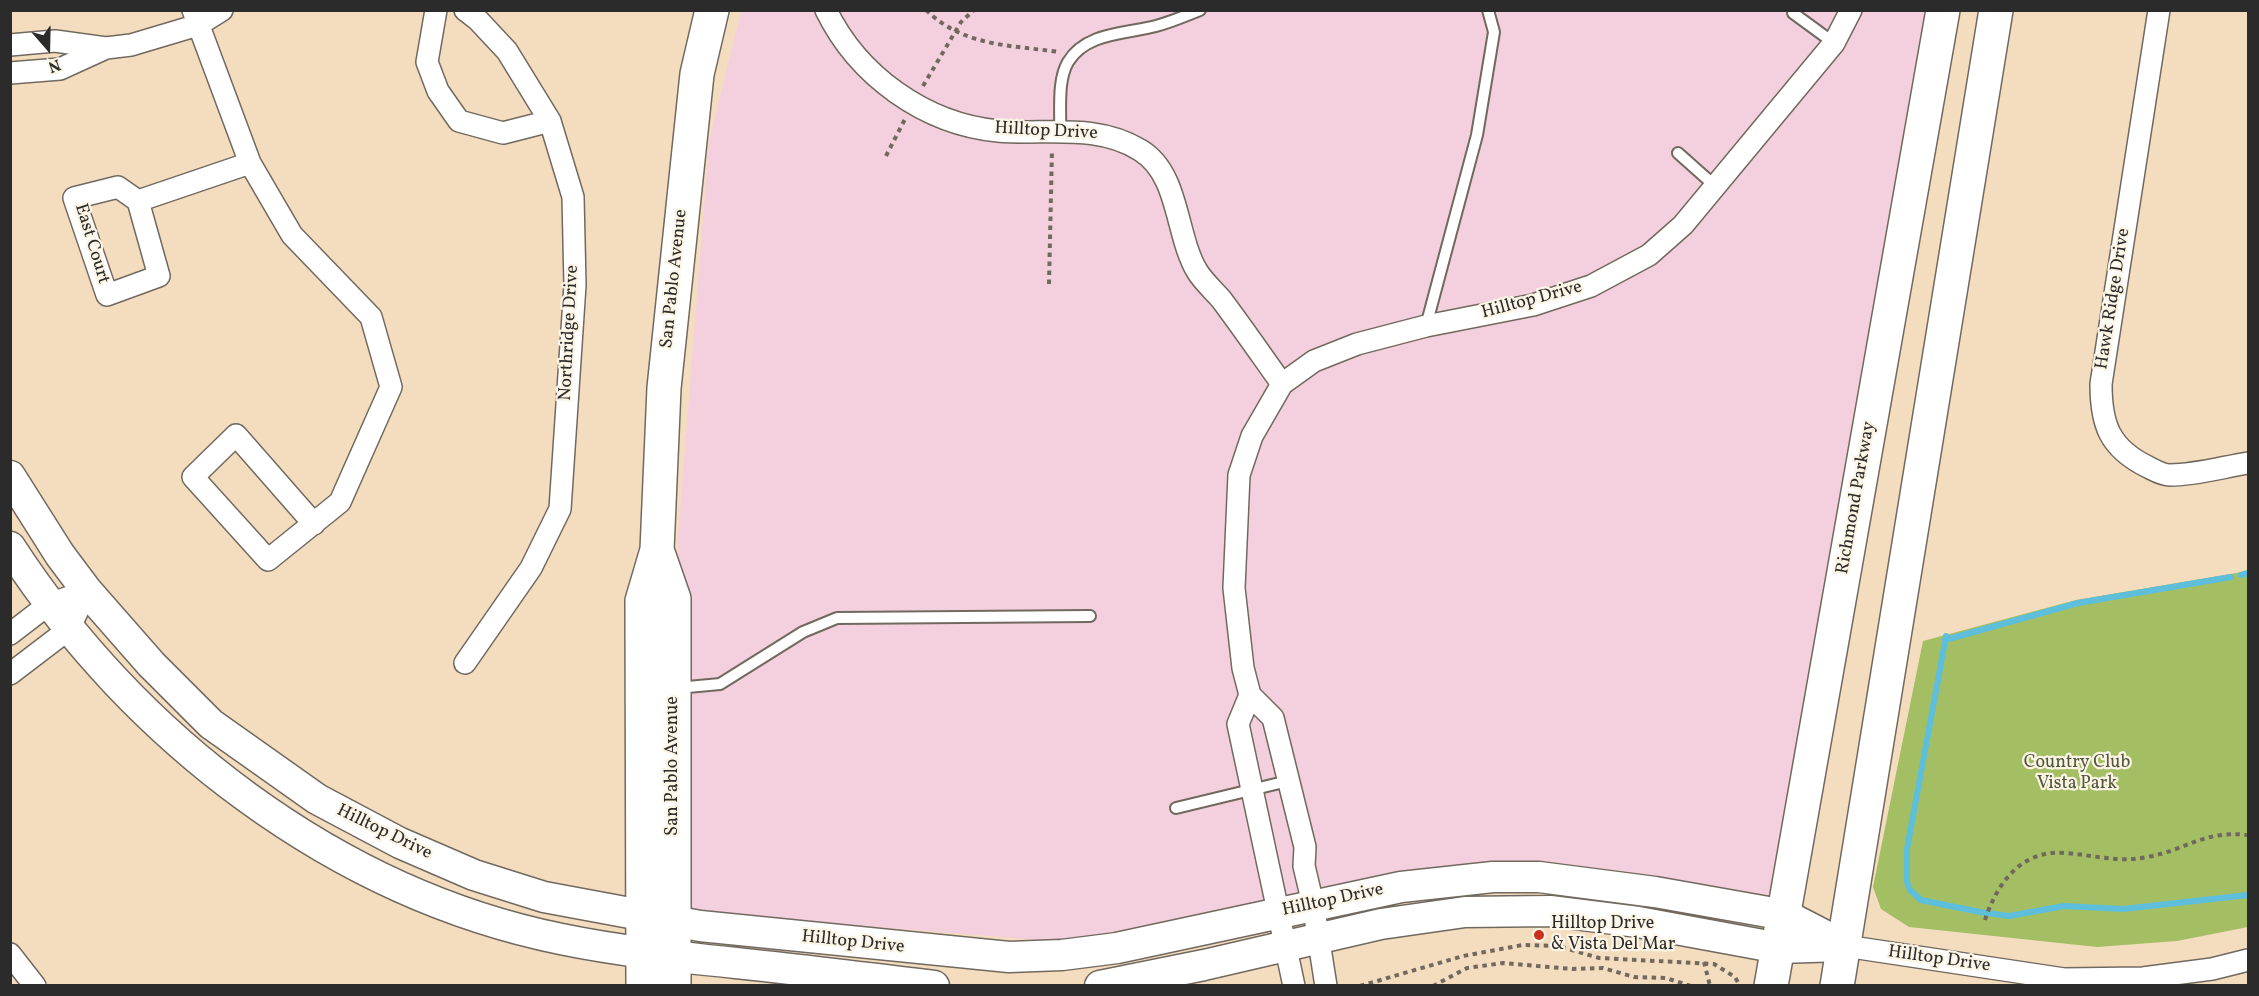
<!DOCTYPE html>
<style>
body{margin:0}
#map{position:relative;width:2259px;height:996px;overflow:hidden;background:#f4ddbf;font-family:Vollkorn,serif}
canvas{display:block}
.frame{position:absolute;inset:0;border:12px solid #2b2b2b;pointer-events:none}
.north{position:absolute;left:18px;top:18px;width:60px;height:60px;-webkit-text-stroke:4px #fcf5e5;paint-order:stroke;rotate:160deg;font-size:16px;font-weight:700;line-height:24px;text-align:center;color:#2b2b2b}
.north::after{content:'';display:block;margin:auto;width:21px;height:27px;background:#2b2b2b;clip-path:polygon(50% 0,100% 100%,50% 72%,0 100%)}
</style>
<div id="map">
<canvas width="2259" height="996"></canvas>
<div class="frame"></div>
<div class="north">N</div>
</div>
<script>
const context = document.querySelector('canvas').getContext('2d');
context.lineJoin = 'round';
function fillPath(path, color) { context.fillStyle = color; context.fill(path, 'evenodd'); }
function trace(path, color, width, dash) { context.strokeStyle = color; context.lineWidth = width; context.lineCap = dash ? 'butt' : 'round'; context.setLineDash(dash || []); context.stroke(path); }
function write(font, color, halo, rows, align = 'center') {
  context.font = font + ' Vollkorn,serif'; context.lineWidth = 4.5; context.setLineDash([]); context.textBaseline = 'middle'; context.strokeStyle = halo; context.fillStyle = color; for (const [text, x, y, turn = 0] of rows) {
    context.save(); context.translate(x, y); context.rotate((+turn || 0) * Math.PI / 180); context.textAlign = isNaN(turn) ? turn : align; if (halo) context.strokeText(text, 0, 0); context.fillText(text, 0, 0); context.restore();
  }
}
const built = new Path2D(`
 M741 11H1932L1770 895 1417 869 1064 942 685 912 678 537 709 142Z`);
const green = new Path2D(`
 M2248 571V927L2177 941 2097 947 1909 927 1881 909 1873 887 1923 641 2076 600Z`);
const stream = new Path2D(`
 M2241 575 2248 573
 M1946 636 1907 849V882L1910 890 1921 900 1980 912 2009 916 2064 906 2123 909 2248 895
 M1945 640 2078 603 2231 577`);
const path = new Path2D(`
 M926 10C964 47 1011 45 1059 52
 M923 86 961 22 974 10
 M886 156 905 119
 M1049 284 1052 150
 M1985 920C1997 883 2022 849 2065 853 2094 855 2118 863 2147 857 2187 850 2203 830 2248 835
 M1704 962 1710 986
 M1360 986 1463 956 1523 945 1558 946 1599 958 1714 964 1735 977 1740 986
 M1433 986 1467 968 1503 963 1572 969 1603 968 1634 977 1666 978 1691 986`);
const lane = new Path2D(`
 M1793 13 1834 43
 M1060 131C1061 110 1057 81 1068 62 1086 32 1126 34 1156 26 1171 22 1185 16 1200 10
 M1678 153 1715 186
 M1426 326 1477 135 1494 32 1488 10
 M677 688 720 684 803 632 837 618 1090 616
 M1176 808 1288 781`);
const street = new Path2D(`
 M193 10 250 163 292 235 371 317 391 387 340 502 268 560 193 477 236 435 314 524
 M436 10 427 62 438 91 459 121 503 133 550 121
 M465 10 478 20 507 51 550 121 573 197 575 285 560 509 531 568 465 663
 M826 10C858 76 925 124 998 131 1046 135 1097 123 1140 150 1180 174 1175 234 1197 271 1203 281 1213 290 1221 299 1242 327 1262 356 1282 384
 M2159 10 2101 384C2101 424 2109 448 2148 467 2154 470 2162 475 2170 475 2196 475 2223 467 2248 463
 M10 45 55 41 106 48 131 45 198 25 222 10
 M10 73 60 69 106 48
 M138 201 159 276 107 295 74 198 118 187 138 201 250 163
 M10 634 49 604 87 591
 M10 674 69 629 87 591
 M1250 695 1243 668 1234 588 1239 475 1252 436 1282 384 1314 361 1357 344 1426 326 1533 305 1591 286 1649 255 1683 225 1834 43 1851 10
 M1250 695 1273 718 1305 847 1304 866 1313 904 1326 986
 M1250 695 1238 724 1294 986
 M1845 946 2064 979 2143 978 2212 969 2248 960
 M10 954 35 986`);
const secondary = new Path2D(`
 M10 476 60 555 87 591 151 664 211 724 317 799 400 843 474 875 544 897 700 926 1009 957 1062 955 1117 948 1401 887 1493 877H1539L1655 892 1785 915 1845 946
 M10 547C134 738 335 893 561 939 619 951 677 957 736 963 802 970 868 978 934 986
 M1100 986 1204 965 1381 924 1465 912 1550 911 1638 922 1779 948 1842 946`);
const primary = new Path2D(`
 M657 550 674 599V986
 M643 986 642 601 657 550 664 388 697 74 712 10`);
const highway = new Path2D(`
 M1771 986 1943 10
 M1837 986 1996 10`);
const markers = [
 [1539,935,6,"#c8321e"]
];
const streetNames = [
 ["Hilltop Drive",1046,132,3],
 ["East Court",91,244,73],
 ["San Pablo Avenue",675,279,-84],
 ["Hawk Ridge Drive",2114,299,-81],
 ["Hilltop Drive",1532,301,-15],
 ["Northridge Drive",570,333,-87],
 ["Richmond Parkway",1857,498,-80],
 ["San Pablo Avenue",674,766,-90],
 ["Hilltop Drive",384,833,26],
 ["Hilltop Drive",1333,901,-12],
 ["Hilltop Drive",853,943,6],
 ["Hilltop Drive",1939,960,8]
];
const parkNames = [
 ["Country Club",2077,764],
 ["Vista Park",2077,785]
];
const poiNames = [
 ["Hilltop Drive",1551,925],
 ["& Vista Del Mar",1551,946]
];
fillPath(built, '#f4cfdd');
fillPath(green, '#a4be64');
trace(stream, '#5dbfdb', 6);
trace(lane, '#71695f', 14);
trace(street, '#71695f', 24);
trace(secondary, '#71695f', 33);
trace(primary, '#71695f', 36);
trace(highway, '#71695f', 36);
trace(path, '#71695f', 4, [4.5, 4.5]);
trace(lane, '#fff', 10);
trace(street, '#fff', 21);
trace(secondary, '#fff', 30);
trace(primary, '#fff', 33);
trace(highway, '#fff', 33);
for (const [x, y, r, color] of markers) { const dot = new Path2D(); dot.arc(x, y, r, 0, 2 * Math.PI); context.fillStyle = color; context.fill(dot); trace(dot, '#fcf5e5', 2); }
write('18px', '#2b2b2b', '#fcf5e5', streetNames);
write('18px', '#4f573c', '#fcf5e5', parkNames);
write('18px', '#2b2b2b', '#fcf5e5', poiNames, 'left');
</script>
